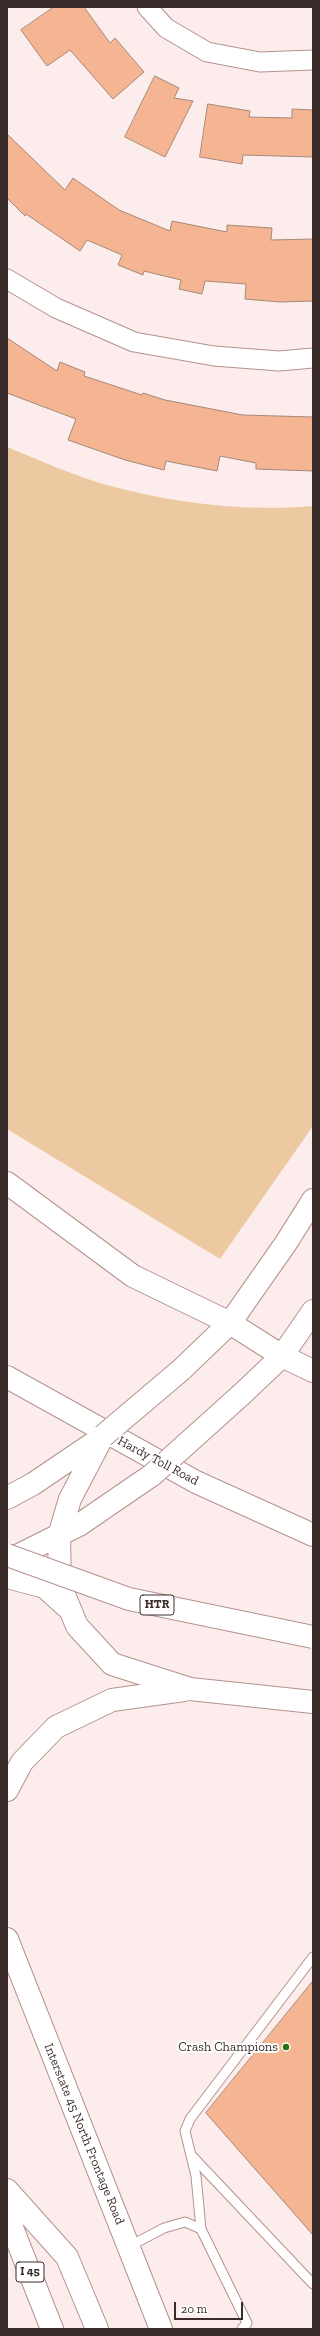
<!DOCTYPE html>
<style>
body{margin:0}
#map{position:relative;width:320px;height:2336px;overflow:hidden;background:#fcedec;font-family:"Zilla Slab",serif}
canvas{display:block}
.frame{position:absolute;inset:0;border:8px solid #3a2c2b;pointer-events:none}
.scale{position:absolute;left:174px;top:2302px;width:69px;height:18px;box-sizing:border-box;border:2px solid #3a2c2b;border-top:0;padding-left:5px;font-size:12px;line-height:14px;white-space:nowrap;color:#3a2c2b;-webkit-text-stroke:3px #fff;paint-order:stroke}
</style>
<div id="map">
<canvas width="320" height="2336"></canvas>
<div class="frame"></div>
<div class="scale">20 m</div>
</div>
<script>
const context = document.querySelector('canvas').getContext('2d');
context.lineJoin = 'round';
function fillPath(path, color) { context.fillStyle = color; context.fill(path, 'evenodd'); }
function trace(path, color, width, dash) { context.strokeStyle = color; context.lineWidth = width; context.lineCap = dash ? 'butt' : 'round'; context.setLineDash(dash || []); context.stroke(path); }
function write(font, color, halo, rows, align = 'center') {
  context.font = font + ' "Zilla Slab",serif'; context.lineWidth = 4; context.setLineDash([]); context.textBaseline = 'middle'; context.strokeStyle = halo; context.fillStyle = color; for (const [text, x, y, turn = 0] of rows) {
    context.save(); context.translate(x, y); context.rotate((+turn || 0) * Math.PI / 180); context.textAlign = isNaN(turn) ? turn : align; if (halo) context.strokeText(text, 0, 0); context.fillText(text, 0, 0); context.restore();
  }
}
const green = new Path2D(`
 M7 447C39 460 70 474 103 484 171 503 243 512 313 506V1126L220 1259 7 1129Z`);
const building = new Path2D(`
 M54 7H84L110 43 115 38 144 72 113 99 70 50 47 66 21 30Z
 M155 76 179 88 174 98 193 101 165 157 125 137Z
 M208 104 250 111 249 117 292 118V109L313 110V157L243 155 242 164 200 157Z
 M7 134 65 190 73 178 119 210 170 231 172 221 227 232V225L272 228 271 240 313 239V301L280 302 245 299 246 284 205 281 202 294 179 289 181 280 144 271 143 275 118 265 122 255 87 240 80 251 26 214 25 216 7 198Z
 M7 338 57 371 60 362 85 372 84 376 142 395 143 393 165 400 243 415 313 417V471L256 469V463L220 456 217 471 166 461 164 470 125 460 68 440 76 419 7 393Z
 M313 1981V2235L206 2113Z`);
const service = new Path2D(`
 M192 2156 313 2284
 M201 2229 196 2176 185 2131 190 2119 313 1957
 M128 2247 164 2228 185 2222 201 2229 247 2323 242 2329`);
const minor = new Path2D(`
 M147 7 166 28 207 52 260 62 313 60
 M7 279 56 308 134 342 214 356 279 361 313 358`);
const tertiary = new Path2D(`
 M230 1323 286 1243 313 1200
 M282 1356 313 1311`);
const secondary = new Path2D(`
 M7 1183 133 1276 230 1323 282 1356 313 1371
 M181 1370 230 1323
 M242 1394 282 1356
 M103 1436 70 1499 59 1536 60 1585 77 1626 112 1664 190 1689 313 1702
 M7 1498 33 1484 101 1438
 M7 1561 79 1525 152 1475
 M7 1577 45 1587 67 1607
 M7 1790 22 1762 56 1727 112 1700 184 1690
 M7 1939 161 2329`);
const motorway = new Path2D(`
 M7 1377 196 1482 313 1535
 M7 2190 67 2257 97 2329
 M7 2215 52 2329`);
const secondaryBridge = new Path2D(`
 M103 1436 181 1370
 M152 1475 242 1394`);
const motorwayBridge = new Path2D(`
 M7 1555 129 1599 313 1637`);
const markers = [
 [286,2047,4,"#2a7213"]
];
const shields = [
 [157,1605,34],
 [30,2272,28]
];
const shieldNames = [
 ["HTR",157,1605],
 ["I 45",30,2272]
];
const streetNames = [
 ["Hardy Toll Road",158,1461,28],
 ["Interstate 45 North Frontage Road",84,2134,68]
];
const poiNames = [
 ["Crash Champions",278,2047]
];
fillPath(green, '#ecc9a0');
fillPath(building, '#f5b492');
trace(building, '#a48879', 1);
trace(service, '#b4928e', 11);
trace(minor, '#b4928e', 21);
trace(tertiary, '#b4928e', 24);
trace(secondary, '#b4928e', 24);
trace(motorway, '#b4928e', 24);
trace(service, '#fff', 9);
trace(minor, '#fff', 19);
trace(tertiary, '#fff', 22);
trace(secondary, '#fff', 22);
trace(motorway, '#fff', 22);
trace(secondaryBridge, '#b4928e', 24, []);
trace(motorwayBridge, '#b4928e', 24, []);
trace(secondaryBridge, '#fff', 22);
trace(motorwayBridge, '#fff', 22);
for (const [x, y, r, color] of markers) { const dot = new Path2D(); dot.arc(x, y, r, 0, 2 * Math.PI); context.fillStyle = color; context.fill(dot); trace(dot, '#fff', 1.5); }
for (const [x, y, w] of shields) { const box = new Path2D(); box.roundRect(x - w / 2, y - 10, w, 20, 3); context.fillStyle = '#fff'; context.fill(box); trace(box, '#3a2c2b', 1); }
write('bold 12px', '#3a2c2b', null, shieldNames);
write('13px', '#3a2c2b', '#fff', streetNames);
write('13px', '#3a2c2b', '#fff', poiNames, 'right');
</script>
